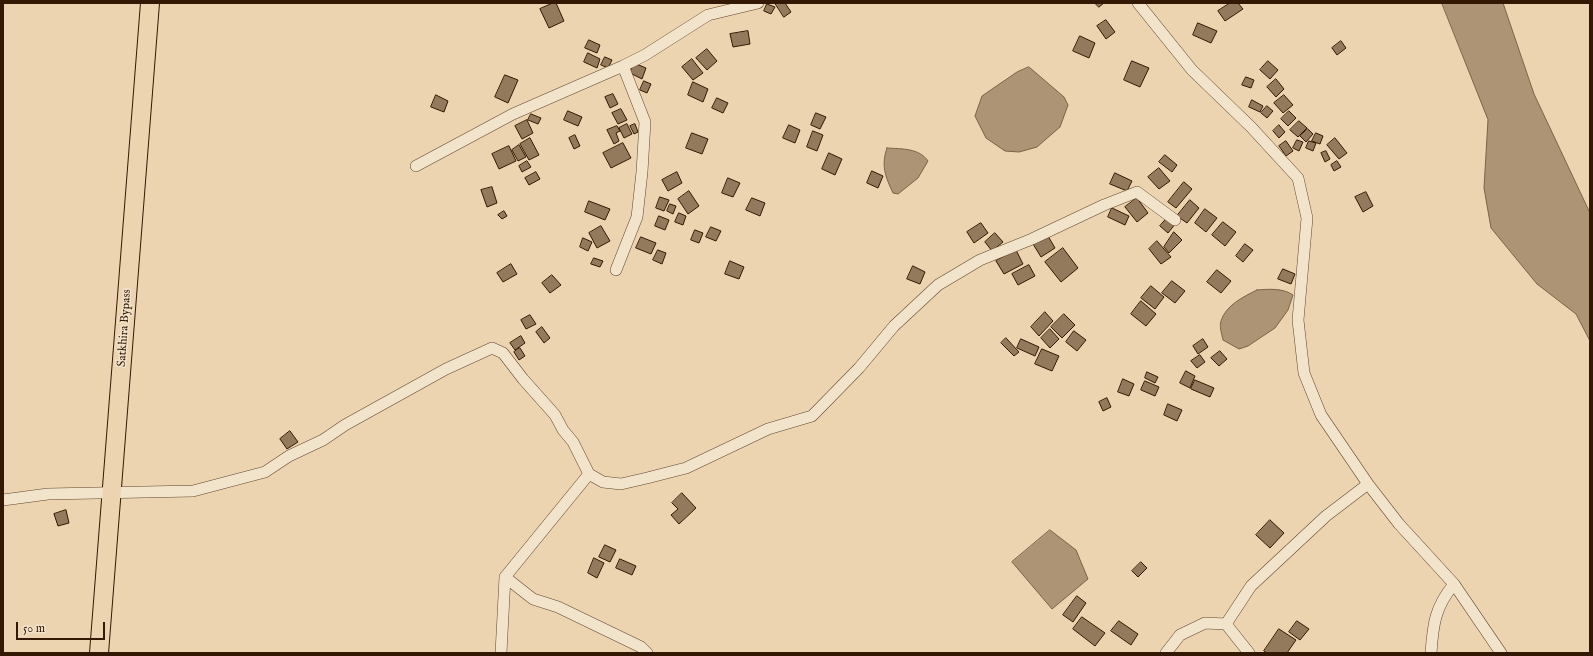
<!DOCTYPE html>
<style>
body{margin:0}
#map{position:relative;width:1593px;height:656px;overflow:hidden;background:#ebd4af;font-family:"IM FELL English",serif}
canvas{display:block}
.frame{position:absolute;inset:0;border:4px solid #331803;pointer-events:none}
.scale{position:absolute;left:16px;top:622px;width:89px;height:18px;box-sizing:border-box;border:2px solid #331803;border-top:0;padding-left:5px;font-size:12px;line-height:14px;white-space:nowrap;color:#331803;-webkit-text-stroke:3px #f2e3cb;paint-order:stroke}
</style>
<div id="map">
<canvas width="1593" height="656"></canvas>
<div class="frame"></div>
<div class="scale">50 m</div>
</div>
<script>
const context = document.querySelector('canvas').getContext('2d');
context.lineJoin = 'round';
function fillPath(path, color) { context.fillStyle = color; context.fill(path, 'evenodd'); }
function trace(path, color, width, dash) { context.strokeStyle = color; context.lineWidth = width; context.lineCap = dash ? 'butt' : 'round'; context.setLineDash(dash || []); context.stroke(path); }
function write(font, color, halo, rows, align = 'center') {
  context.font = font + ' "IM FELL English",serif'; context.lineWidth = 3; context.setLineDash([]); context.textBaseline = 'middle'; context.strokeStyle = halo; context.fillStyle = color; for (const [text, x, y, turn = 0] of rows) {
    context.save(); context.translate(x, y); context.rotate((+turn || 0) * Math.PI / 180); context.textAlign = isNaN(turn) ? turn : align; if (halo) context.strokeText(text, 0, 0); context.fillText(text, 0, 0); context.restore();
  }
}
const water = new Path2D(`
 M1442 3H1503L1534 94 1590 213V341L1576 314 1537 284 1491 228 1484 188 1488 120Z
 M1029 67 1064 97 1068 105 1060 127 1037 147 1019 152 1005 151 986 138 975 116 982 96 1017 72Z
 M887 148C902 149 919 148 928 161L918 178 898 194 893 193C885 176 881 165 887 148Z
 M1257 290C1269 289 1283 288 1293 295L1288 310 1275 328 1248 346 1239 349 1223 340C1222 335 1219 326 1221 321 1226 305 1243 297 1257 290Z
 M1050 530 1076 550 1088 579 1052 609 1012 562Z`);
const building = new Path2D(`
 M553 3H556L564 21 549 28 540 9Z
 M775 3H785L791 12 784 17Z
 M1095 3H1104L1099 7Z
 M1230 3H1238L1243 9 1225 21 1218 11Z
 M767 4 775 7 771 14 764 11Z
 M1106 20 1115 32 1106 39 1097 26Z
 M1198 23 1217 31 1211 43 1193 35Z
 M748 31 750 44 733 47 730 34Z
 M1080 36 1095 43 1089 58 1073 51Z
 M589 40 600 45 597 53 585 48Z
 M1341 41 1346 48 1337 55 1332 48Z
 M707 49 717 61 707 70 696 58Z
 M588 53 600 59 597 68 584 62Z
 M605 57 612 60 608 68 601 65Z
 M692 59 703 73 693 80 682 67Z
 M1132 61 1149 68 1140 87 1124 80Z
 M1268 61 1278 70 1270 79 1260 70Z
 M634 63 646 68 642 79 630 73Z
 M505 75 518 80 508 103 495 97Z
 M1246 77 1254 80 1251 88 1242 85Z
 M1276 79 1284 89 1276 97 1267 87Z
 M644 81 651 84 647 93 640 90Z
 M693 82 708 89 703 102 688 95Z
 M613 94 618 104 610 108 605 97Z
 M436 95 448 101 444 112 431 107Z
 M1284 95 1293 105 1283 113 1274 103Z
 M717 98 728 103 723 113 712 108Z
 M1252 100 1263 106 1260 112 1249 107Z
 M1267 106 1273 111 1267 118 1261 113Z
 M621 109 627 120 618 124 612 113Z
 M568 111 582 117 578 126 564 120Z
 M1289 111 1296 118 1288 126 1281 119Z
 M816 113 826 117 820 129 811 125Z
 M531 114 541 118 538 124 528 120Z
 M527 120 533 133 522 139 515 126Z
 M1299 121 1307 128 1298 137 1290 130Z
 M627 124 632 134 624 138 619 128Z
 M635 124 638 132 634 134 630 126Z
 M789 125 800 130 795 143 783 138Z
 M1279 125 1285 132 1279 138 1273 131Z
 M617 126 620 131 616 133 619 141 614 144 607 130Z
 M1308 129 1313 134 1306 142 1300 136Z
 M813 131 823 135 817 151 807 147Z
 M692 133 708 139 702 154 686 148Z
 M1316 133 1323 136 1320 144 1312 141Z
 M575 135 580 146 574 149 569 138Z
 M530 138 539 155 529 160 520 144Z
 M1335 138 1347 153 1339 159 1327 145Z
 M1297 140 1303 142 1299 151 1293 148Z
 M1286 141 1293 151 1286 156 1279 146Z
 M1309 141 1316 143 1313 151 1306 148Z
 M623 143 631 158 611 168 603 153Z
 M519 145 526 157 518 161 512 150Z
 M509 146 516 161 499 169 492 154Z
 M1326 151 1330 159 1325 162 1321 153Z
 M829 153 842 159 835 175 822 169Z
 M1165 155 1177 165 1172 172 1159 162Z
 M527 161 531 167 522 172 519 166Z
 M1337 161 1341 167 1334 171 1331 165Z
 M1159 168 1170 181 1159 189 1148 177Z
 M872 171 883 176 878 188 867 183Z
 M536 172 540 179 529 185 525 178Z
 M677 172 682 183 668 191 662 180Z
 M1115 173 1132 181 1127 191 1110 184Z
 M728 178 740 183 733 197 722 193Z
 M1184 182 1192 189 1176 208 1168 202Z
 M492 187 497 203 487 207 481 190Z
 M689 191 699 206 688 214 678 199Z
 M1366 192 1373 206 1363 212 1355 197Z
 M660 197 669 200 664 211 656 208Z
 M752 198 765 203 760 216 746 210Z
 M1137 198 1148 213 1137 222 1125 207Z
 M1190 200 1199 208 1187 223 1177 216Z
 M589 201 610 209 605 220 585 212Z
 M670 204 676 206 673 214 667 211Z
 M1112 208 1129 216 1125 225 1108 217Z
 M1205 209 1217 218 1206 232 1195 223Z
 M504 211 507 216 502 219 498 215Z
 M679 213 686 216 683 225 675 222Z
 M659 216 669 220 665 230 655 226Z
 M1168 217 1176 223 1168 233 1160 226Z
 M1223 222 1236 232 1225 246 1212 235Z
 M981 223 988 233 974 243 967 232Z
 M601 226 610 241 597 248 589 233Z
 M711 227 721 231 716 241 706 237Z
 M695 230 703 233 699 243 691 240Z
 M1174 232 1182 240 1169 253 1164 247Z
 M995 233 1003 242 992 251 985 242Z
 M1048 236 1055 248 1041 257 1033 244Z
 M641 237 656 243 651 254 636 248Z
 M583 238 592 242 588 251 580 247Z
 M1157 241 1171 257 1161 264 1149 249Z
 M1245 244 1253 250 1243 262 1236 256Z
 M1063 248 1078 268 1061 282 1045 262Z
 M658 250 666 253 662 264 653 260Z
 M1016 250 1023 264 1004 274 996 261Z
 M594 258 603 261 600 267 591 264Z
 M730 261 744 267 739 279 725 274Z
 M511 264 517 274 503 282 497 273Z
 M1029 265 1035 276 1018 285 1012 274Z
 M913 266 925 272 920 284 907 279Z
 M1283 269 1295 274 1291 284 1278 279Z
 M1217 270 1231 281 1221 293 1207 282Z
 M552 275 561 285 550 293 542 283Z
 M1172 281 1185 291 1175 303 1162 293Z
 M1151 286 1164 297 1155 309 1141 298Z
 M1141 301 1156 314 1146 326 1131 314Z
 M1045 312 1053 321 1039 336 1031 327Z
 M1064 314 1075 325 1062 338 1051 327Z
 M530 315 536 324 526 329 521 320Z
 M542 327 550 338 544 343 536 332Z
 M1050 329 1059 339 1050 348 1041 338Z
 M1074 331 1086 340 1077 351 1066 342Z
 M521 336 525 343 515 350 510 343Z
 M1006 338 1019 352 1014 356 1001 343Z
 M1021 339 1039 347 1035 356 1017 348Z
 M1203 339 1208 347 1198 354 1193 346Z
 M520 348 525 356 519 360 514 352Z
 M1042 349 1059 356 1052 371 1035 364Z
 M1220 351 1227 359 1219 366 1211 358Z
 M1200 355 1205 362 1197 368 1191 361Z
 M1186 371 1195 376 1190 388 1180 383Z
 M1147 372 1158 377 1155 383 1145 378Z
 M1123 379 1134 384 1129 396 1118 392Z
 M1195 380 1214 388 1210 397 1191 389Z
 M1145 381 1159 387 1155 396 1141 390Z
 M1107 398 1111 407 1103 411 1099 402Z
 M1168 404 1182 410 1177 421 1164 415Z
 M290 431 298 442 287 449 280 439Z
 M682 493 696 508 679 524 671 515 678 509 672 503Z
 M66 510 69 523 58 526 54 514Z
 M1270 520 1284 533 1270 548 1256 535Z
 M605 545 616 550 610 562 599 557Z
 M594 558 604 563 597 578 588 573Z
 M620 559 636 566 632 575 616 568Z
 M1141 562 1147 568 1138 577 1132 571Z
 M1077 596 1086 603 1073 622 1063 615Z
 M1082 617 1105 633 1095 646 1073 629Z
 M1119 621 1138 634 1131 645 1111 631Z
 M1297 621 1309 629 1300 640 1289 632Z
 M1279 629 1296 640 1287 653H1267L1264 651Z`);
const minor = new Path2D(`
 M1138 3 1192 70 1251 127 1298 178 1307 218 1298 320 1304 373 1321 415 1368 484 1399 524 1454 584 1501 653
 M416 166 513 114 623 66 645 55 708 15 758 3
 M616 270 637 217 642 172 645 122 623 66
 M3 500 48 494 193 491 265 472 289 456 323 440 345 425 446 369 492 348 503 353 523 379 555 415 563 430 573 442 589 474 603 482 621 484 647 478 686 468 768 429 812 416 859 368 894 326 938 285 980 260 1032 239 1104 205 1137 192 1175 220
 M505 577 533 599 558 607 641 647 647 653
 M1226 624 1249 653
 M501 653 505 577 589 474
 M1166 653 1180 635 1205 623 1226 624 1251 586 1326 516 1368 484
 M1431 653C1433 624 1435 607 1454 584`);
const trunk = new Path2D(`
 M99 653 150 3`);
const streetNames = [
 ["Satkhira Bypass",125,328,-86]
];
fillPath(water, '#ac9475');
trace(water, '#7c6247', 1);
fillPath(building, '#937a5c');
trace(building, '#331803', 1);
trace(minor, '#61472e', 12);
trace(trunk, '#331803', 20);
trace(minor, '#f2e3cb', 11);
trace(trunk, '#ebd4af', 18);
write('12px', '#331803', '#f2e3cb', streetNames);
</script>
